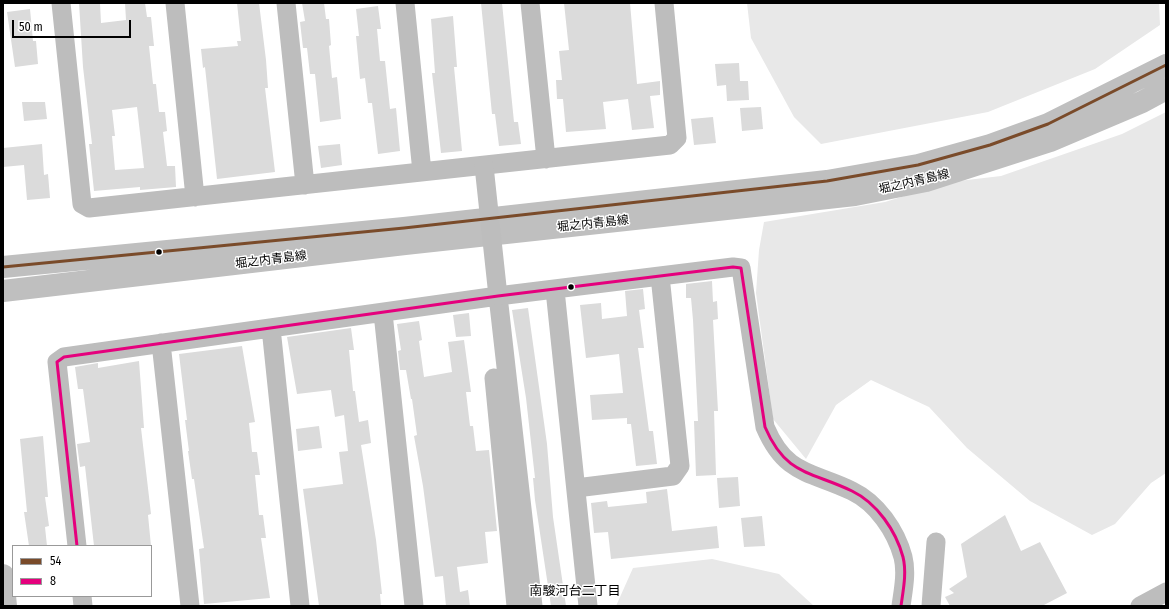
<!DOCTYPE html>
<meta charset="utf-8">
<style>
body{margin:0}
#map{position:relative;width:1169px;height:609px;overflow:hidden;background:#fff;font-family:"Fira Sans Condensed",sans-serif}
canvas{display:block}
.frame{position:absolute;inset:0;border:4px solid #000;pointer-events:none}
.legend{position:absolute;left:12px;top:545px;width:140px;height:52px;box-sizing:border-box;background:#fff;border:1px solid #999;margin:0;padding:5px 7px;list-style:none;font-size:12px;color:#000}
.legend li{display:flex;align-items:center;gap:8px;height:20px}
.legend b{width:20px;border:1px solid #999}
.scale{position:absolute;left:12px;top:20px;width:119px;height:18px;box-sizing:border-box;border:2px solid #000;border-top:0;padding-left:5px;font-size:12px;line-height:14px;white-space:nowrap;color:#000;-webkit-text-stroke:3px #fff;paint-order:stroke}
</style>
<div id="map">
<canvas width="1169" height="609"></canvas>
<div class="frame"></div>
<ul class="legend">
<li><b style="height:5px;background:#7a4b2a"></b>54</li>
<li><b style="height:5px;background:#e5007d"></b>8</li>
</ul>
<div class="scale">50 m</div>
</div>
<script>
const context = document.querySelector('canvas').getContext('2d');
context.lineJoin = 'round';
function fillPath(path, color) { context.fillStyle = color; context.fill(path, 'evenodd'); }
function trace(path, color, width, dash) { context.strokeStyle = color; context.lineWidth = width; context.lineCap = dash ? 'butt' : 'round'; context.setLineDash(dash || []); context.stroke(path); }
function write(font, color, halo, rows, align = 'center') {
  context.font = font + ' "Fira Sans Condensed","Noto Sans JP",sans-serif'; context.lineWidth = 3; context.setLineDash([]); context.textBaseline = 'middle'; context.strokeStyle = halo; context.fillStyle = color; for (const [text, x, y, turn = 0] of rows) {
    context.save(); context.translate(x, y); context.rotate((+turn || 0) * Math.PI / 180); context.textAlign = isNaN(turn) ? turn : align; if (halo) context.strokeText(text, 0, 0); context.fillText(text, 0, 0); context.restore();
  }
}
const green = new Path2D(`
 M747 3H1159L1160 25 1095 69 988 112 821 144 794 117 751 38Z
 M1166 112V473L1151 483 1115 524 1092 535 1030 501 967 448 929 407 871 380 836 405 806 459 773 419 756 293 759 250 764 222 885 202 950 182 1001 176 1122 134Z
 M712 559 779 574 814 606H616L633 568Z`);
const building = new Path2D(`
 M79 3H100L101 23 126 20 125 3H145L147 17H151L154 46H149L153 84H156L159 112H165L167 131 163 132 167 166H175L176 187 140 190V187L94 191 89 144H92L83 67ZM137 107 144 168 115 170 112 136H115L112 110Z
 M237 3H259L266 60 268 88H265L275 172 217 179 205 67 203 68 201 49 238 46 237 41H241Z
 M302 3H324L326 19H329L331 45 329 46 332 78 337 77 341 119 320 122 315 74H310L307 48H303L300 22 305 21Z
 M481 3H502L514 122H518L521 144 499 146 495 114H492Z
 M564 3H630L637 84 660 81V95L650 96 654 128 632 130 628 99 603 102 606 129 566 132 563 99H557L556 80H562L559 51 569 50Z
 M378 6 381 29H377L380 61H385L390 109 396 108 400 151 378 154 372 103H368L365 78 360 79 356 36H359L356 9Z
 M30 9 33 41H36L38 64 15 67 7 12Z
 M453 16 457 67H454L462 151 441 153 432 73H435L431 19Z
 M739 63 740 81H748L749 100 727 101 726 85 717 86 715 64Z
 M22 102H45L47 119 24 121Z
 M761 107 763 129 742 131 740 108Z
 M713 117 716 143 694 145 691 119Z
 M42 144 44 175 48 174 50 198 27 200 24 165 3 167V148Z
 M340 144 342 165 321 168 318 146Z
 M712 281 713 302 717 301 718 319 713 320 718 411H714L716 475 696 476 694 421H698L693 320 691 298H686V284Z
 M643 289 645 309 639 310 644 348H638L649 431H653L657 464 636 466 631 424H627V418L592 420 590 395 623 393 619 354 586 358 580 305 601 303 602 319 627 316 625 291Z
 M528 308 547 444 553 517 566 606H551L535 500 533 478H535L526 398 512 310Z
 M469 313 471 336 456 337 453 315Z
 M419 321 422 340 419 341 424 377 452 372 448 342 464 340 471 392H466L470 426H473L476 451 489 450 497 531 485 532 488 563 457 567 460 592 468 590 470 606H446L443 576 435 577 423 486 414 436 417 435 412 399H411L406 370H400L398 351 401 350 397 324Z
 M351 328 354 350H349L353 391H355L359 422 368 420 371 443 361 445 376 540 382 594H380L381 606H319L303 489 343 484 339 452 348 451 344 415 335 417 331 390 297 394 287 337Z
 M242 346 255 422 249 423 252 452H257L260 475H255L259 515H263L266 538H261L270 598 204 604 199 549 204 548 194 479H192L188 451H189L185 420H187L179 354Z
 M139 361 144 428H141L151 514 148 515 151 546H94L85 466 80 467 77 444 90 442 83 389H78L75 367 98 363V368Z
 M319 426 322 448 298 451 296 429Z
 M43 436 48 497H45L49 526 45 527 47 546H29L24 512H27L20 439Z
 M738 477 740 506 719 508 717 478Z
 M667 489 672 531 717 526 719 548 611 559 608 532 594 533 591 503 607 501 608 507 647 503 646 492Z
 M1005 515 1021 551 1040 542 1067 593 1042 606H950L945 597 954 593 949 589 967 577 961 544Z
 M762 516 765 546 744 547 741 518Z`);
const street = new Path2D(`
 M61 3 82 204 89 208 670 145 677 138 664 3
 M175 3 195 197
 M286 3 305 185
 M405 3 422 172
 M530 3 546 159
 M555 290 588 606
 M498 296 533 606
 M383 313 414 606
 M271 328 300 606
 M161 343 190 606
 M494 378 516 606
 M576 488 673 476 680 466 660 276
 M77 546 57 362 64 357 498 296 733 267 741 268 765 427C786 476 811 471 852 491 877 503 896 531 903 557 907 573 903 591 901 606
 M82 596 83 606
 M931 606 936 542
 M1140 606 1166 592`);
const secondary = new Path2D(`
 M3 267 404 228 827 181 918 165 990 145 1048 124 1166 65
 M3 291 405 244 855 195 926 181 1050 141 1142 102 1166 89
 M3 575 6 606`);
const streetBridge = new Path2D(`
 M484 166 498 296`);
const bus1 = new Path2D(`
 M3 267 404 228 827 181 918 165 990 145 1048 124 1166 65`);
const bus2 = new Path2D(`
 M77 546 57 362 64 357 498 296 733 267 741 268 765 427C786 476 811 471 852 491 877 503 896 531 903 557 907 573 903 591 901 606`);
const markers = [
 [159,252,3.5,"#000"],
 [571,287,3.5,"#000"]
];
const streetNames = [
 ["堀之内青島線",914,182,-13],
 ["堀之内青島線",593,224,-6],
 ["堀之内青島線",271,260,-7]
];
const neighbourhoodNames = [
 ["南駿河台二丁目",575,591]
];
fillPath(green, '#e8e8e8');
fillPath(building, '#dbdbdb');
trace(street, '#bdbdbd', 19);
trace(secondary, '#bfbfbf', 22);
trace(streetBridge, '#bdbdbd', 19);
trace(bus1, '#7a4b2a', 3);
trace(bus2, '#e5007d', 3);
for (const [x, y, r, color] of markers) { const dot = new Path2D(); dot.arc(x, y, r, 0, 2 * Math.PI); context.fillStyle = color; context.fill(dot); trace(dot, '#fff', 1.5); }
write('12px', '#000', '#fff', streetNames);
write('13px', '#000', '#fff', neighbourhoodNames);
</script>
